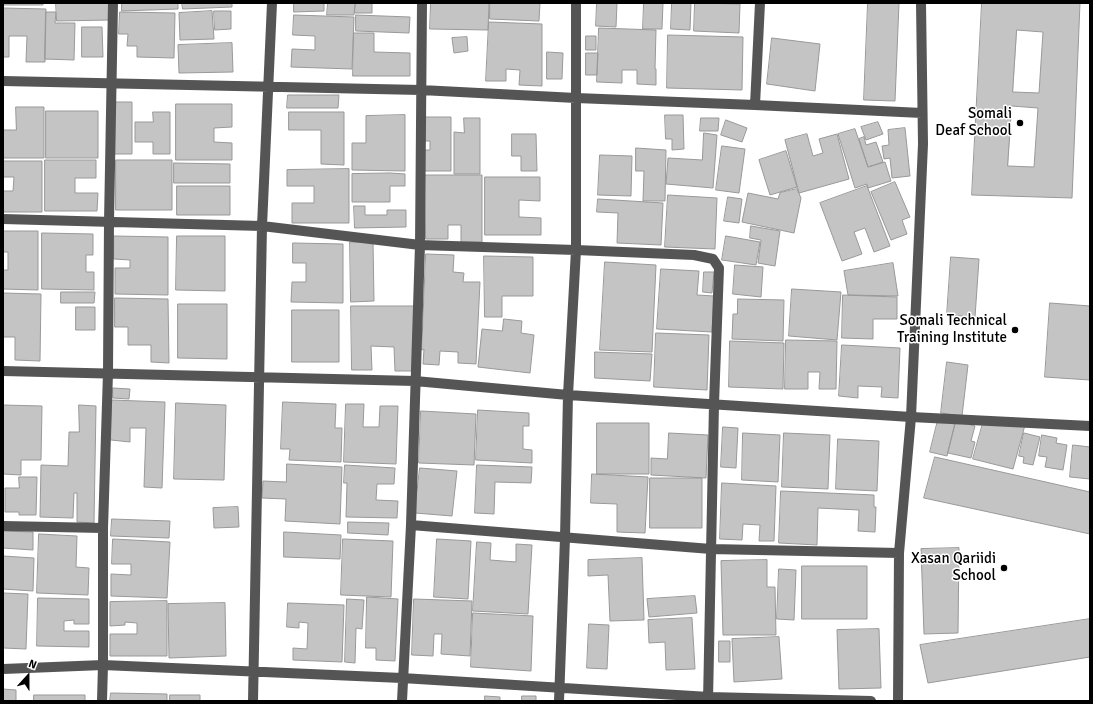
<!DOCTYPE html>
<style>
body{margin:0}
#map{position:relative;width:1093px;height:704px;overflow:hidden;background:#fff;font-family:Signika,sans-serif}
canvas{display:block}
.frame{position:absolute;inset:0;border:4px solid #000;pointer-events:none}
.north{position:absolute;left:8px;top:656px;width:40px;height:40px;-webkit-text-stroke:3px #fff;paint-order:stroke;rotate:21deg;font-size:11px;font-weight:700;line-height:16px;text-align:center;color:#000}
.north::after{content:'';display:block;margin:auto;width:14px;height:18px;background:#000;clip-path:polygon(50% 0,100% 100%,50% 72%,0 100%)}
</style>
<div id="map">
<canvas width="1093" height="704"></canvas>
<div class="frame"></div>
<div class="north">N</div>
</div>
<script>
const context = document.querySelector('canvas').getContext('2d');
context.lineJoin = 'round';
function fillPath(path, color) { context.fillStyle = color; context.fill(path, 'evenodd'); }
function trace(path, color, width, dash) { context.strokeStyle = color; context.lineWidth = width; context.lineCap = dash ? 'butt' : 'round'; context.setLineDash(dash || []); context.stroke(path); }
function write(font, color, halo, rows, align = 'center') {
  context.font = font + ' Signika,sans-serif'; context.lineWidth = 3; context.setLineDash([]); context.textBaseline = 'middle'; context.strokeStyle = halo; context.fillStyle = color; for (const [text, x, y, turn = 0] of rows) {
    context.save(); context.translate(x, y); context.rotate((+turn || 0) * Math.PI / 180); context.textAlign = isNaN(turn) ? turn : align; if (halo) context.strokeText(text, 0, 0); context.fillText(text, 0, 0); context.restore();
  }
}
const building = new Path2D(`
 M3 3H43V5H3Z
 M56 3H110L111 20 57 21Z
 M122 3H178V9L122 11Z
 M182 3H232V7L183 9Z
 M294 3H324V11L294 12Z
 M328 3H355L354 15H327Z
 M356 3H372V13H355Z
 M431 3H489L488 30 430 29Z
 M490 3H540L539 21 490 19Z
 M597 3H617L616 27 596 26Z
 M644 3H663L662 29H643Z
 M672 3H691L690 30 671 29Z
 M695 3 740 4 739 33 694 31Z
 M868 3H899L895 101 864 100Z
 M982 3H1080L1072 198 972 195ZM1017 30 1043 32 1039 93 1013 92ZM1012 106 1038 108 1034 167 1008 166Z
 M3 8 46 9 45 62H26L27 36H9V57H3Z
 M212 11 214 39 180 40 179 13Z
 M214 11H231V29L215 30Z
 M46 12H56L55 23H75L74 60 45 59Z
 M120 12 175 13 174 58 137 57V46H127L128 34H119Z
 M294 15 354 17 352 69 291 67 292 49 315 50V36L293 35Z
 M356 15 410 17 409 33 356 31Z
 M489 22 542 24V86L519 85 520 70 506 69V81H486Z
 M82 27H102L103 57H82Z
 M599 28 656 30 655 69H656V85L637 84V70H622V83L597 82Z
 M354 33H374V52L410 53V76H353Z
 M668 35 743 37 742 90 667 88Z
 M586 36H596V50H586Z
 M467 37 468 51 454 53 452 38Z
 M772 38 820 44 815 91 767 84Z
 M232 43 233 72 179 73 178 45Z
 M547 52 563 53 562 79H547Z
 M586 53H598L597 75H586Z
 M288 95H339L338 108H287Z
 M115 102H132V154H115Z
 M176 104H232V127L214 128V142L232 143V160H176Z
 M16 107H44V158H3V130H16Z
 M46 111H98V158H46Z
 M153 112H170V154H153V142H135V122H153Z
 M289 112H344V165L321 164V130H289Z
 M405 115V171L352 170V143H366V116Z
 M665 115H683L684 149 672 150V139H666Z
 M423 117H451V171H424V150H430V141H423Z
 M464 118H480V174H454V132L464 133Z
 M701 118H719L718 131H700Z
 M726 120 747 128 742 142 721 135Z
 M878 122 883 134 866 140 861 127Z
 M905 128 910 176 892 178 890 158 884 159 882 146 889 145 888 130Z
 M855 129 868 167 885 162 891 181 868 188 867 184 855 188 838 134Z
 M704 133 717 135 713 188 666 184 668 158 702 160Z
 M512 134H536L537 171H521V156H512Z
 M807 134 813 156 823 153 819 139 837 134 849 179 799 193 785 140Z
 M864 137 866 145 876 142 883 162 868 167 859 139Z
 M722 146 745 149 739 193 716 190Z
 M636 148 666 150 665 201H643L644 171H636Z
 M786 151 797 187 770 195 759 160Z
 M600 155 632 156 631 196 598 195Z
 M45 160H96V178H75V193H98L97 211H45Z
 M116 160H172V210H116Z
 M3 161H42V212H3V191H13L14 177H3Z
 M174 163 230 164V183H174Z
 M349 169V223H292V203H314V186H287V170Z
 M390 173 405 174V186H390V202H352V174Z
 M425 175H482V242H461V225H448V239H426Z
 M485 177H540V201L519 200V217L541 218V235H485Z
 M895 182 910 217 902 220 907 234 891 240 871 192Z
 M177 186H230V215H177Z
 M867 186 890 246 874 252 865 228 854 232 862 254 842 261 820 203Z
 M797 189 801 198 794 233 742 222 748 193 778 199 780 193Z
 M668 195 717 198 715 249 665 247Z
 M728 197 742 199 739 223 724 221Z
 M598 199 663 203 661 245 617 243 618 213 597 212Z
 M354 206H365V215H387V210H406V227L355 228Z
 M751 226 780 231 775 266 758 263 761 240 750 238Z
 M3 231H38V290L3 289V270H8V252H3Z
 M42 233 93 234V255H86V272H94V290L42 289Z
 M114 236 168 237V295L115 294V268H130V260L114 259Z
 M177 236H225V291L176 290Z
 M726 236 760 242 756 265 722 260Z
 M350 242H373L374 301 351 302Z
 M293 243 343 244V303L291 302 292 282H306V263H293Z
 M426 254 454 255 453 272 464 273 463 282H480L476 364 458 363V352L440 351 439 365 423 364 424 349 422 350Z
 M484 256 533 257V296H502V317H485Z
 M951 257 979 259 975 317 947 315Z
 M605 262 656 265 652 352 600 350Z
 M893 263 898 296 848 295 844 271Z
 M735 265 763 267 761 297 733 294Z
 M661 269 699 271 697 295 714 296 712 332 657 329Z
 M704 272H714L712 293 703 292Z
 M792 289 841 292 837 340 789 336Z
 M61 292H95L94 303H61Z
 M3 293 41 294 40 361 15 360V337H3Z
 M843 295 897 297V319H873V339L842 338Z
 M115 298 168 299 169 363 151 362V345H128V327H115Z
 M738 299 784 300 783 341 732 339 733 314H737Z
 M1050 303 1090 306V380L1045 377Z
 M178 304H227V359L178 358Z
 M351 306H414L415 371H395L394 347 371 346 372 370H352Z
 M76 307H95V330H76Z
 M292 310H339V362H292Z
 M504 319 522 321 521 333 534 335 530 373 478 367 482 329 502 331Z
 M656 333 709 335 707 390 654 387Z
 M786 340 837 341 836 389H819L820 372H808V389H785Z
 M730 341 784 343 783 389 729 387Z
 M842 345 900 348 898 398 881 397 882 387 858 386V398L839 396Z
 M595 352 652 354 650 381 595 378Z
 M947 362 968 365 962 416 941 413Z
 M113 388 130 389 129 399 113 398Z
 M112 400 165 402 162 488 144 487 146 428H130V442L111 440Z
 M283 402 336 404 335 428H342L341 462 289 460 290 449H281Z
 M176 403 226 405 224 480 174 479Z
 M346 404H364L363 427H379L380 406H398L396 464 344 462Z
 M3 405 42 406 41 460H21V475L3 474Z
 M79 405 96 406 94 523 77 522V493H74L73 518 40 517 41 465 68 466 69 432H79Z
 M478 410 529 413V426H523V449L532 450V463L476 460Z
 M421 411 476 414 474 465 419 463Z
 M938 420 955 424 947 456 930 452Z
 M956 421 975 426 971 441 975 442 971 458 948 453Z
 M597 423H649V474H597Z
 M983 423 1025 425 1013 469 973 459Z
 M723 427 738 428 736 468 721 467Z
 M669 433 708 435 706 478 651 475V458L667 459Z
 M743 433 780 435 778 482 742 480Z
 M784 433 830 435 828 489 782 487Z
 M1024 433 1040 437 1033 465 1023 463 1024 457 1019 456Z
 M1042 435 1057 438 1056 443 1067 445 1063 470 1045 467 1047 457 1039 456Z
 M838 439 879 441 877 491 836 489Z
 M1073 445 1090 447V479L1070 477Z
 M935 457 1090 492V534L924 498Z
 M287 464 342 467 340 524 285 521 286 499 262 498 263 481 286 482Z
 M345 465 395 468 394 484H377L376 500 398 501 397 518 346 517 347 483H344Z
 M477 465 532 467 531 483 495 482 494 514 475 513Z
 M420 468 457 471 452 516 415 513Z
 M592 474 648 477 645 533 617 532V504L591 503Z
 M19 477H37L36 515H19V512H5V488H19Z
 M650 478H702V528H650Z
 M722 483 776 486 774 541H759L760 525 743 524 742 540 720 539Z
 M781 491 874 495V507H876L875 532 858 531 859 510 818 508 817 545 779 543Z
 M238 507 239 527 214 528 213 508Z
 M112 519 170 521 169 538 111 536Z
 M348 522 389 523 388 535 348 533Z
 M3 531 33 532V550L3 548Z
 M284 532 341 535 340 559 284 557Z
 M39 534 77 536 76 567 89 568 88 595 37 593Z
 M113 539 170 542 167 598 111 596V574L131 575V564H112Z
 M343 539 393 541 391 597 341 595Z
 M437 539 471 541 468 599 434 597Z
 M477 542 491 543 490 560 516 562V544L532 545 528 614 473 611Z
 M959 548 958 633 924 634 921 549Z
 M3 556 34 558 33 591 3 589Z
 M642 558 644 620 610 621 608 575 588 576V560Z
 M767 560V587H775L776 635H723L721 561Z
 M802 566H867V619H802Z
 M779 569 796 570 794 620 777 619Z
 M3 593 28 594 26 649 3 648Z
 M695 596 697 613 649 617 647 599Z
 M367 597 398 599 395 661 376 660V648H366Z
 M38 598 89 599V624H74V620L64 621V631H89V647L37 646Z
 M347 599 364 600 362 629 356 628 355 663 345 662Z
 M414 599 472 601 470 656 441 654 442 634H434L433 656 412 655Z
 M167 601V656H110V634H137V623L125 622V625L110 626V602Z
 M225 603 226 656 169 658 168 604Z
 M288 603 344 605 342 662 293 660V648L307 649 308 623 299 622V628L287 627Z
 M473 613 533 616 531 671 471 667Z
 M692 618 695 669 666 670 665 642 649 643 648 620Z
 M1090 619V657L928 683 920 645Z
 M589 624 609 625 607 669 587 668Z
 M879 629 881 688 839 689 837 630Z
 M779 637 782 679 734 682 732 639Z
 M719 641H730V662H719Z
 M3 689 16 690V701H3Z
 M111 693 167 694V701H110Z
 M34 695H85V701H34Z
 M170 695H200V701H170Z
 M485 696 500 697V701H485Z
 M522 696H536V701H522Z`);
const minor = new Path2D(`
 M3 81 421 90 576 98 755 105 922 113
 M755 105 760 3
 M3 219 262 226 420 245 576 250 694 255 713 259 719 268 714 404 708 701
 M3 371 415 381 568 395 911 417 1090 426
 M411 525 711 549 899 553
 M3 526 103 528
 M3 669 103 665 402 678 709 697 871 701
 M102 701 103 665V528L108 373 109 222 113 3
 M253 701 262 226 272 3
 M402 701 411 525 420 245 422 3
 M559 701 565 538 568 395 576 250V3
 M898 701 899 553 911 417 923 144 921 3`);
const markers = [
 [1020,123,4,"#000"],
 [1015,330,4,"#000"],
 [1004,568,4,"#000"]
];
const poiNames = [
 ["Somali",1012,114],
 ["Deaf School",1012,131],
 ["Somali Technical",1007,321],
 ["Training Institute",1007,338],
 ["Xasan Qariidi",996,559],
 ["School",996,576]
];
fillPath(building, '#c4c4c4');
trace(building, '#999', 1);
trace(minor, '#555', 10);
for (const [x, y, r, color] of markers) { const dot = new Path2D(); dot.arc(x, y, r, 0, 2 * Math.PI); context.fillStyle = color; context.fill(dot); trace(dot, '#fff', 1.5); }
write('15px', '#000', '#fff', poiNames, 'right');
</script>
